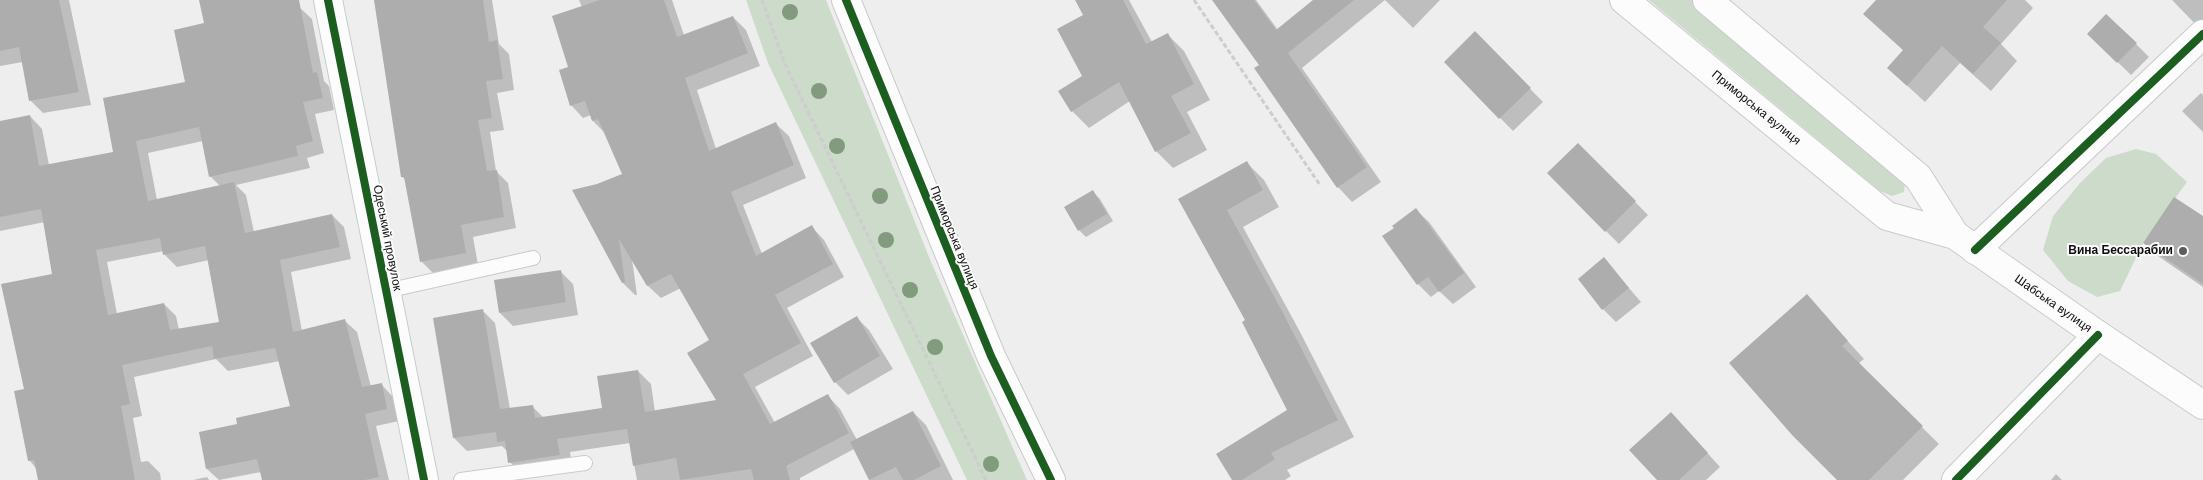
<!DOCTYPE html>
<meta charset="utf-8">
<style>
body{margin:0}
canvas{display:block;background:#eeeeef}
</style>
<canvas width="2203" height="480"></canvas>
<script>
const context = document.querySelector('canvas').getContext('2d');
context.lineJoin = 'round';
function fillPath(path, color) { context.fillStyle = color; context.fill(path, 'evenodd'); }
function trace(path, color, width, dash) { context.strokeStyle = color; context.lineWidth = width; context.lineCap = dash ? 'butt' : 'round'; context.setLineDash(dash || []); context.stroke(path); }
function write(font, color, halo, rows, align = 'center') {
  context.font = font + ' Arial,sans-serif'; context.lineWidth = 4; context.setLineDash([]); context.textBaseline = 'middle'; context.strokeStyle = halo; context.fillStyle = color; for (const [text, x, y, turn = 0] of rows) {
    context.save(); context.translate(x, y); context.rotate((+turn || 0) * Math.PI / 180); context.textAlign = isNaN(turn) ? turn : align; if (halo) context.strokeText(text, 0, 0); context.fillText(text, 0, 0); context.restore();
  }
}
const green = new Path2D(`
 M746 0H826L931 262 1027 480H967L768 63Z
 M1649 0H1692L1898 172 1905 183 1904 192 1892 196 1880 191Z
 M2136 149 2156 154 2187 182 2143 243 2120 291 2097 297 2068 281 2043 250 2053 216 2080 183 2106 158Z`);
const shadow = new Path2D(`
 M0 0H69L91 105 43 113 30 100 23 62 0 66Z
 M200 0H275L299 7 312 19 324 81 329 86 334 110 315 114 324 153 307 158 310 168 236 185 246 195 254 232 332 215 344 227 351 259 291 272 302 331 344 320 357 332 371 387 381 384 393 397 399 421 376 426 389 480H263L261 472 219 480 207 469 239 425 292 407 280 361 228 371 216 359 134 377 142 416 133 418 141 462 148 461 160 473 161 480H39L36 468 29 460 25 390 54 275 45 222 0 231V122L30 116 42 129 49 165 115 153 187 83 205 24ZM203 141 210 176 220 186 157 200 148 153ZM164 251 165 255 177 267 209 260 221 323 179 330 176 316 164 304 117 314 107 262Z
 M386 0H492L499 44 509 54 514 90 497 93 504 130 490 132 496 171 508 183 516 228 473 237 478 265 433 273 421 261 406 180 402 177Z
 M579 0H672L684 35 733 17 746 30 760 66 697 90 716 149 776 124 789 136 806 178 743 205 762 254 812 227 824 240 844 277 787 308 813 356 755 387 775 423 828 396 840 409 857 440 913 412 926 425 953 480H870L854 449 800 478V480H637L630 443 570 452 572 468 522 475 510 462 508 452 502 446 467 451 454 438 435 319 483 311 495 323 510 409 532 406 544 418 603 409 638 371 651 384 655 412 718 401 711 340 681 288 661 298 648 286 632 259 637 295H635L623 283 597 186 624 175 606 134 593 121 591 115 583 118 571 105 569 67 582 7Z
 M1077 0H1129L1152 42 1167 34 1184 51 1210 100 1187 112 1207 150 1173 168 1156 151 1130 101 1089 128 1072 111 1084 76 1085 15Z
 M1214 0H1256L1278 30 1315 0H1440L1413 28 1385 0 1302 68 1381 182 1352 202 1338 187 1261 65Z
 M1878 0H2025L2033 8 2001 44 2017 61 1991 91 1960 63 1925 102 1888 68 1904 51 1865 14Z
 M2172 0H2203V32Z
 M2107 15 2149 57 2131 75 2089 34Z
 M1475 33 1543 102 1513 131 1445 62Z
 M2201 93 2203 95V132L2182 111Z
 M1578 144 1648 215 1619 244 1548 173Z
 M1247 163 1264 180 1279 207 1243 227 1299 330 1354 437 1287 470 1291 476 1285 480H1234L1289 411 1246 321 1180 200Z
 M1093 192 1100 199 1113 221 1086 237 1079 230Z
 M1416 210 1429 222 1476 287 1453 304 1439 291 1431 297 1418 284 1384 237Z
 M2203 218V287L2158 256 2145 243Z
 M1604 259 1641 302 1616 322 1603 309Z
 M560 271 573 284 578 315 513 326 500 313Z
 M1807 296 1864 359 1858 364 1939 444 1903 480H1839Z
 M856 317 869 330 893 369 848 395 835 382 812 343Z
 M1684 427 1720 467 1706 480H1658Z
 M2056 474 2062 480H2051Z
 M207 477 209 480H193Z`);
const building = new Path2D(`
 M0 0H59L79 92 29 101 19 47 0 51Z
 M199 0H299L313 73 317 72 323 98 303 102 313 141 296 146 298 156 209 177 199 127 136 141 148 201 234 182 245 233 332 214 340 247 280 260 293 332 345 319 362 387 382 383 387 409 365 414 379 477 365 480H262L257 459 206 469 199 432 237 424 236 418 290 406 275 348 214 359 212 346 122 365 130 404 121 406 135 480H38L34 460 28 461 14 391 24 389 1 284 52 274 41 209 0 217V121L30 115 39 166 113 152 103 98 185 82 174 30 204 23ZM160 238 163 255 205 246 219 322 170 330 164 303 108 315 96 250Z
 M374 0H483L489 42 497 40 503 79 486 81 492 118 478 120 487 171 497 170 504 217 461 225 466 253 420 262 404 177H401Z
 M600 0H664L677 37 733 16 748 53 685 78 709 151 776 122 794 165 731 192 756 256 812 225 833 264 775 295 801 343 743 374 770 424 828 394 849 433 786 466 790 480H754L751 469 680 480 676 458 633 466 627 429 557 439 560 455 508 463 505 441 497 442 496 432 453 438 433 318 483 309 500 409 533 405 535 418 602 408 597 376 638 370 645 412 716 400 687 353 709 340 671 274 647 286 619 239 625 282 622 283 572 190 597 184 622 174 598 119 592 121 585 101 570 106 559 70 568 67 552 16Z
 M1075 0H1123L1146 44 1168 33 1194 84 1171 96 1191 133 1155 152 1119 82 1071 112 1058 91 1082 76 1057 29 1083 15Z
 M1212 0H1254L1276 30 1313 0H1354L1288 53 1367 167 1337 188 1254 68 1259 65Z
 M1876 0H2007L1983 27 2001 43 1973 74 1942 46 1907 86 1887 68 1903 50 1863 14Z
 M2106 14 2137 43 2117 63 2087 34Z
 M1475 31 1531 88 1499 119 1444 62Z
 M1578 143 1636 201 1605 232 1547 173Z
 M1247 161 1263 190 1227 210 1282 311 1338 420 1271 453 1275 459 1242 480H1232L1216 454 1287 410 1242 322 1245 320 1178 199Z
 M1093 190 1107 214 1078 231 1064 207Z
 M2174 197 2203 216V284L2143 243Z
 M1416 208 1464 273 1439 292 1428 277 1417 285 1382 236 1394 228 1392 226Z
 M1604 257 1629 288 1602 310 1578 279Z
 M561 270 566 302 499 313 494 280Z
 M1807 294 1848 341 1842 346 1923 426 1869 480H1837L1793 436 1729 363Z
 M857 316 880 356 834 383 810 343Z
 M913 411 941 466 914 480H903L896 467 869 480 850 442Z
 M1671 412 1708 453 1679 480H1657L1629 450Z`);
const path = new Path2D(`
 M762 0 785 64 986 480
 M1194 0 1320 185`);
const lane = new Path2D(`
 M386 291 533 258
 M461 480 585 463`);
const street = new Path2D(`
 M328 0 424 480
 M1975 250 2203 34
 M1956 480 2098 335`);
const secondary = new Path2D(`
 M846 0 991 356 1051 480`);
const primary = new Path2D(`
 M1624 0 1887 216 1955 235
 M1707 0 1918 177 1955 235 2098 335 2203 405`);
const cycleway = new Path2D(`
 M328 0 424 480
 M846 0 991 356 1051 480
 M1975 250 2203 34
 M1956 480 2098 335`);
const trees = [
 [790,12],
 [819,91],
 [837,146],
 [880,196],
 [886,240],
 [910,290],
 [935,347],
 [991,464]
];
const markers = [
 [2183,251,5,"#5d5d5d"]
];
const streetNames = [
 ["Приморська вулиця",1756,108,39],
 ["Одеський провулок",387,238,79],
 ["Приморська вулиця",954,238,68],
 ["Шабська вулиця",2053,304,35]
];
const poiNames = [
 ["Вина Бессарабии",2173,251]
];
fillPath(green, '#ccdbca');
fillPath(shadow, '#0003');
fillPath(building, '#adadae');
trace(lane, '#cacacb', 16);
trace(street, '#cacacb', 30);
trace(secondary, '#cacacb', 30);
trace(primary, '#cacacb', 30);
trace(path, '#cdcdcd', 3, [5, 2.5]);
trace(lane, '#fcfcfd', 14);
trace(street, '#fcfcfd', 28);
trace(secondary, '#fcfcfd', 28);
trace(primary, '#fcfcfd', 28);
trace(cycleway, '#1b5e20', 8);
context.fillStyle = '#829a7e';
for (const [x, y] of trees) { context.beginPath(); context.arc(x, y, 8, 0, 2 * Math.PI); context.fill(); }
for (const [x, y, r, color] of markers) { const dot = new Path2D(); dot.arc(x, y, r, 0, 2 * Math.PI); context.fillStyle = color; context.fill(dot); trace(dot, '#fbfbfc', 2); }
write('12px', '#0f0f0f', '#fbfbfc', streetNames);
write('bold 12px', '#0f0f0f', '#fbfbfc', poiNames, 'right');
</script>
